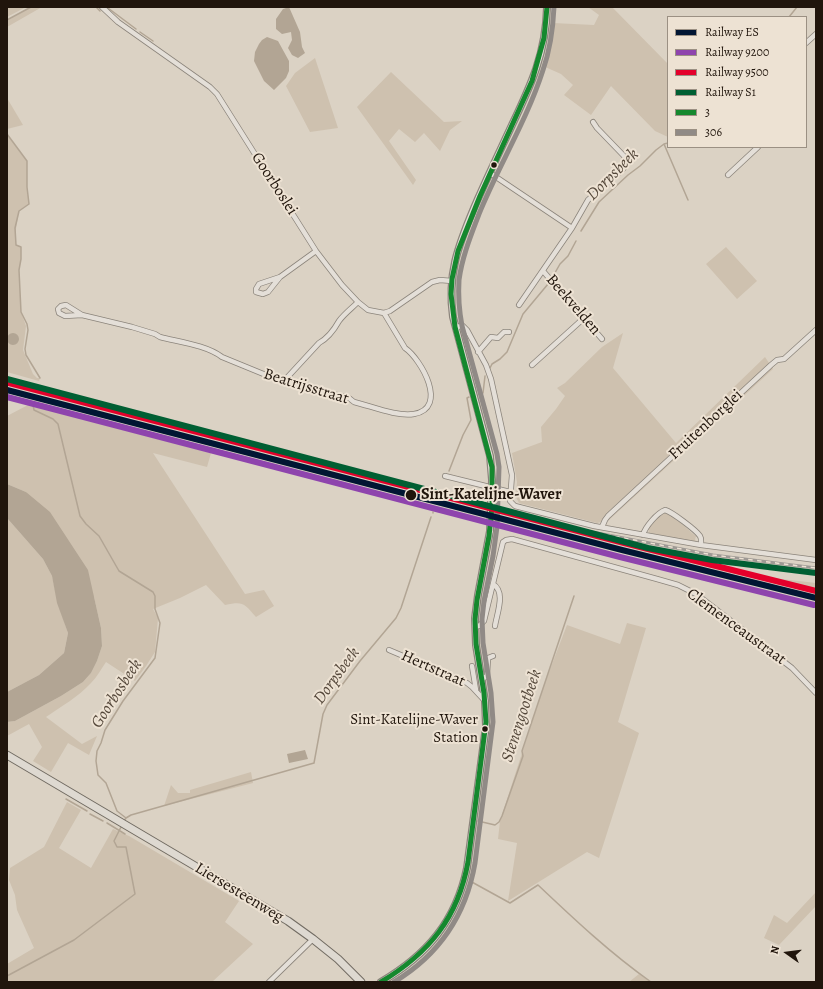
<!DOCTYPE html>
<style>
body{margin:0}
#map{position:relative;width:823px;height:989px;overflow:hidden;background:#dbd2c4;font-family:Alegreya,serif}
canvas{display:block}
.frame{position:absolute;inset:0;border:8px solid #20150c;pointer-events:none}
.legend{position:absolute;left:667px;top:16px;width:140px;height:132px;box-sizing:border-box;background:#ede2d3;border:1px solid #9b9083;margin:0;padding:5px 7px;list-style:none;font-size:12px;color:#20150c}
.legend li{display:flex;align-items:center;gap:8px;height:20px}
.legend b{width:20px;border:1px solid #9b9083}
.north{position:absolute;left:767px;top:933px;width:40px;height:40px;-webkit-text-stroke:3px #ede2d3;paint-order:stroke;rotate:284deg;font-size:11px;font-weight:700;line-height:16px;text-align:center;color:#20150c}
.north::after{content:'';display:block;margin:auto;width:14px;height:18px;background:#20150c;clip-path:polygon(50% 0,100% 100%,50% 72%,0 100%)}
</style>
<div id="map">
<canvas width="823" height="989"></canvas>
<div class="frame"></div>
<ul class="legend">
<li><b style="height:5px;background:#011633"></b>Railway ES</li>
<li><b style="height:5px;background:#8e44ad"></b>Railway 9200</li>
<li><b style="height:5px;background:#e4002b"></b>Railway 9500</li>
<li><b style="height:5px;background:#005f33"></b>Railway S1</li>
<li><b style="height:5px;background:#15882e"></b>3</li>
<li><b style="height:5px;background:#908a86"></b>306</li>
</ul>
<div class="north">N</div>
</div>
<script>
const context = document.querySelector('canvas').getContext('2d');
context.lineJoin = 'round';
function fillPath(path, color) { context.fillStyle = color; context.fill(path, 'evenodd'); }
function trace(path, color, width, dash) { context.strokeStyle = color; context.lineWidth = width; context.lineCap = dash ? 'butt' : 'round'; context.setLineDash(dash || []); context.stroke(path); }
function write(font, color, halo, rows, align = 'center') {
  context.font = font + ' Alegreya,serif'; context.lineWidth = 4; context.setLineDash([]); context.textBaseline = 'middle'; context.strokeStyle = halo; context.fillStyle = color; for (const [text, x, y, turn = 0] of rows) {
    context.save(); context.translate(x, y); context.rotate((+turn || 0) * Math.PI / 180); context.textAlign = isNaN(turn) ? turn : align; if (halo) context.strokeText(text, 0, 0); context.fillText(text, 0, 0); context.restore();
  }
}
const green = new Path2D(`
 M7 7H26L7 17Z
 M31 7H42L7 27V21Z
 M588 7H612L668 64V137L655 131 611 86 591 115 564 95 573 85 561 74 543 66C549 52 553 37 553 23L594 25 599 15Z
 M315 58 338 128 310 132 286 86 295 73Z
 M391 72 444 122 462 121 450 130 440 151 424 133 415 142 399 129 389 141 416 180 413 185 357 107Z
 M7 98 23 125 7 129Z
 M7 134 27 161V187L29 204 19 211 16 229V245L21 247V259L19 270 21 312 26 326 23 350 33 374 37 378H40L39 381 7 372Z
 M726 247 757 281 737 299 706 264Z
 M623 333 613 368 676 443 765 357 773 369 609 520 597 523 519 503 516 497 517 482 512 453 542 442 541 427 556 409 565 396 557 388 565 383 602 347Z
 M28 405 211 453 207 467 153 453 245 594 264 590 274 606 256 617C244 603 243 601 225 605L206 585 180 598 153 609 158 618 155 652 146 666 135 681 106 662C101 669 97 677 91 683 78 697 62 706 46 717L82 744 97 736 89 755 68 743 51 772 33 761 42 747 29 724 7 736V722L15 721 61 696 83 682 91 673 97 661 102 646 101 628 94 597 26 492 7 484V416Z
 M664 513C675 514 687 530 696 536L695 540 698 542 649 533 648 528 653 522Z
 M7 518 43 559 52 576 58 603 68 633 64 653 39 675 7 692Z
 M746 575 816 583V592Z
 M627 623 646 628 618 722 639 733 599 858 587 852 508 901 517 843 498 839 500 821 544 685 567 625 620 644Z
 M251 772 253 783 164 806 171 785 178 793H190V790Z
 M67 802 81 810 59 848 91 868 113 829 129 836 239 901 225 922 253 944 212 982H7V964L34 948 17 910 15 895 9 880 10 868 44 847Z
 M816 892V906L779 945 764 938 774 915 787 923Z
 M639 974 651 982H629Z`);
const water = new Path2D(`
 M289 7 300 32 302 47 305 53 298 58 292 55 288 48 292 40 291 32 282 34 276 29V19L283 9Z
 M267 37 278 41 289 61V71L286 78 274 90 264 81 254 61 255 52 259 44 262 40Z
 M7 339a6 6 0 1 1 12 0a6 6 0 1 1-12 0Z
 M7 484 26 492 50 512 88 570 101 628 102 646 97 661 91 673 83 682 61 696 15 721 7 722V692L39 675 64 653 68 633 57 603 52 576 43 559 7 518Z
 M305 750 308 759 289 763 287 754Z`);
const stream = new Path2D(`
 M96 7 100 11
 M108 8 136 29
 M789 17 797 7
 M7 20 31 7
 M140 32 153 41
 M7 134 27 161V187L29 204 19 211 15 228 16 245 21 247V259L19 270 21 312 27 324 28 330 25 349 26 355 40 378
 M664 144 688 200
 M581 231 599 202 628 175 640 166 656 150 664 144 668 143
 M552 278 560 264 568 256 576 241
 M490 368 492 364 500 359 507 352 523 314 548 284
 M479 394 483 393 485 376
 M33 405 34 410 53 419 58 424 80 516 86 524 99 536 119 571 153 592 155 596V609L160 623 155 658 123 701 105 730 101 743 97 751 96 761 98 775 106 783 117 811 126 818 124 821
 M449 471 463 435 471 420 467 398 469 397
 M433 513V512
 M66 799 87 811
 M90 814 103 821
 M126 818 131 815 314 763 323 714 327 705 360 661 396 618 401 608 431 517
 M478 821 495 825 499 822 502 816 523 756 522 751 574 596
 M107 823 125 834
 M470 881 510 903 538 885C574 919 610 953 651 982
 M7 976 74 940 135 894 126 847H117L114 841 122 825`);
const minor = new Path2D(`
 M102 7 118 22 210 87 217 94 316 251 342 285 358 302 368 310 384 313 390 311 432 282 440 280 452 281
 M806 43 816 34
 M490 173 572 228
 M728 175 758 147
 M543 271 602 339
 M280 277 259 284 256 289V292L263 294 268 292 280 277 316 251
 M519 305 572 228 588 200 623 169C627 164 627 162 624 156L597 128 593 122
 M82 315 65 316 59 313 58 309 61 306 66 305 82 315 132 327 155 334 160 337C179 342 206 345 222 357L283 382 323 393H329L349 398 354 402C371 406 397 417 414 414 449 408 421 359 405 348L384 313
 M455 327 463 326 467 330 486 365 491 379 512 475 510 501 515 506 594 526 701 545 816 560
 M478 352 491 337 498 338 504 332H509
 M532 365 584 318
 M283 382 319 343C328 338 334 330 339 321 344 314 352 308 358 302
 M445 476 510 492
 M602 527 605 520 608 516 771 365 777 360 784 359 816 330
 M643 535C645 527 657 513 665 510 672 512 696 530 700 536 702 539 701 542 701 545
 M493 584C506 592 497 613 495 626
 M475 626H479L484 621 503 542 506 540 512 539 657 579 678 585 696 594 792 668 816 693
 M389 650 467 683 472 687 485 701
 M472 666 476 690
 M482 679 487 676 488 658 493 656
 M269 982 313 939`);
const tertiary = new Path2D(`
 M492 480 490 456 453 317C447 275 458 246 474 208 486 180 499 153 512 125 531 85 546 53 547 7
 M381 982C427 955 456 921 467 868L486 726 485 701 476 645 475 618 478 595 490 531`);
const primary = new Path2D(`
 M7 755 288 921 313 939 338 959 361 982`);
const rail = new Path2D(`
 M571 528 713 555 816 568`);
const tertiaryBridge = new Path2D(`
 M490 531 492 480`);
const bus1 = new Path2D(`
 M381 982C429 953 458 918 468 862L486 722 484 693 476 644 475 619 477 600 489 536 492 506V467L455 327 451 294 452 279 458 251 480 196 532 81 544 38 547 7`);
const bus2 = new Path2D(`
 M394 982C439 955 466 915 475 863L493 722 491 693 483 643 482 619 484 601 493 556 497 527 499 467 497 454 462 326C459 310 458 296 459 280 462 257 471 235 479 214 499 165 527 120 543 70 550 50 553 29 554 7`);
const rail1 = new Path2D(`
 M7 390 622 550 816 598`);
const rail2 = new Path2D(`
 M7 397 620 557 814 605`);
const rail3 = new Path2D(`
 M9 383 624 543 816 591`);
const rail4 = new Path2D(`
 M7 379 648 548 712 560 816 573`);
const markers = [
 [494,165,3.5,"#20150c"],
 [411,495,6,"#20150c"],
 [485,729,3.5,"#20150c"]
];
const busNames = [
 ["Sint-Katelijne-Waver",478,720],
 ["Station",478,738]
];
const streetNames = [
 ["Goorboslei",274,184,57],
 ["Beekvelden",573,305,49],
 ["Beatrijsstraat",306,387,17],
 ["Fruitenborglei",706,425,-43],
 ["Clemenceaustraat",736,627,36],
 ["Hertstraat",433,669,24],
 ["Liersesteenweg",239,893,31]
];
const stopNames = [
 ["Sint-Katelijne-Waver",421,495]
];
const waterNames = [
 ["Dorpsbeek",613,175,-45],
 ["Dorpsbeek",337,676,-54],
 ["Goorbosbeek",117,694,-57],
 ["Stenengootbeek",522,716,-72]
];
fillPath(green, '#cec1af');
fillPath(water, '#b2a594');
trace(stream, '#b2a594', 1.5);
trace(minor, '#8b847b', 6);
trace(tertiary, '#8b847b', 8);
trace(primary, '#716b62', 9);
trace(minor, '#e4dfd8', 4.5);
trace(tertiary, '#e4dfd8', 5.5);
trace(primary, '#ded9d1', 7);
trace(rail, '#9e9994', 3);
trace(rail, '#ede2d3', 1.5, [4.5]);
trace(tertiaryBridge, '#8b847b', 8, []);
trace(tertiaryBridge, '#e4dfd8', 5.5);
trace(bus1, '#15882e', 5);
trace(bus2, '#908a86', 5);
trace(rail1, '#011633', 6);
trace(rail2, '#8e44ad', 6);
trace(rail3, '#e4002b', 6);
trace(rail4, '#005f33', 6);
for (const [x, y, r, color] of markers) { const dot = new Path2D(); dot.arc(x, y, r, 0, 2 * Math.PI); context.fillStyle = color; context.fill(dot); trace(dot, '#ede2d3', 1.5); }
write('15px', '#20150c', '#ede2d3', busNames, 'right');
write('16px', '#20150c', '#ede2d3', streetNames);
write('bold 16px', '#20150c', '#ede2d3', stopNames, 'left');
write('italic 17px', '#54473a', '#ede2d3', waterNames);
</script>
